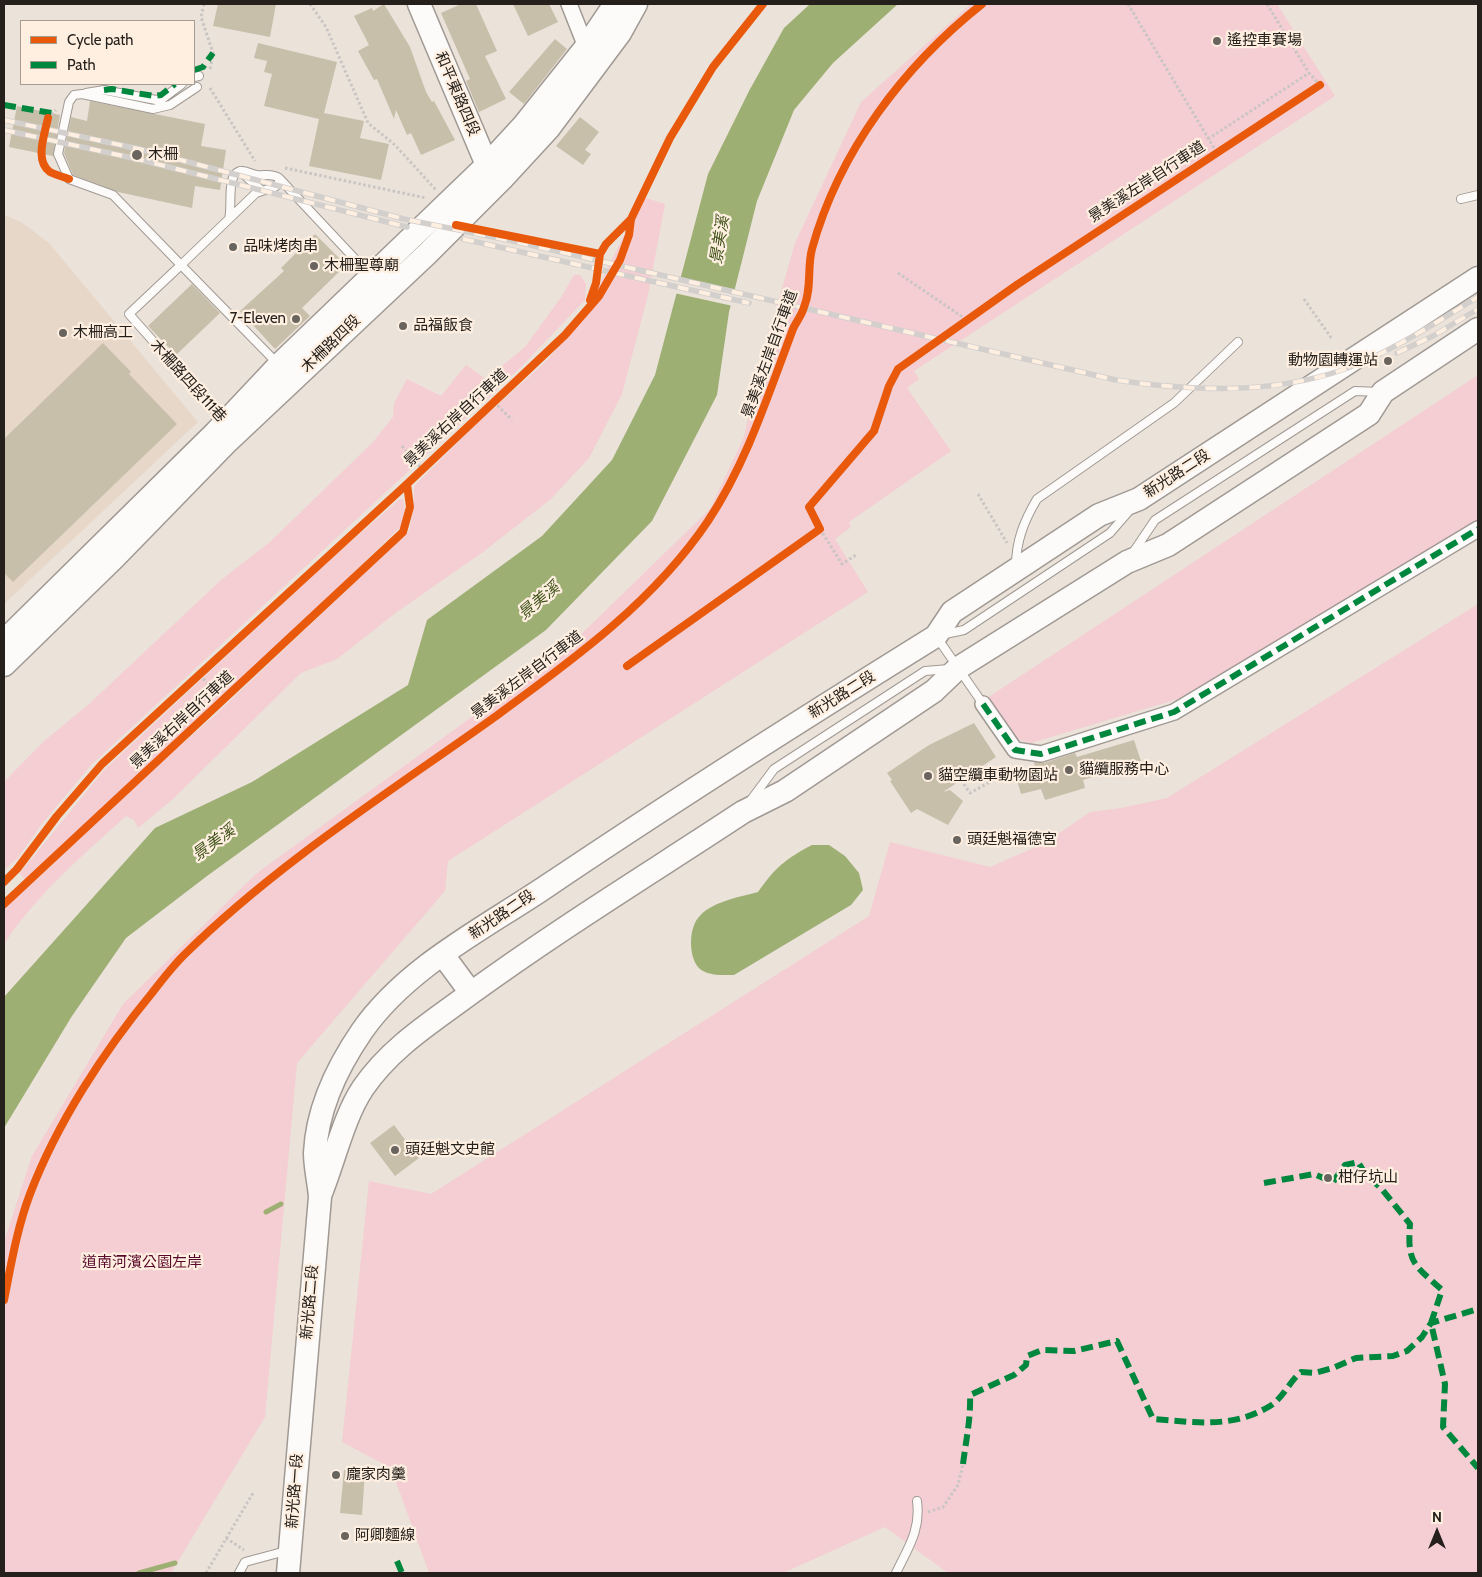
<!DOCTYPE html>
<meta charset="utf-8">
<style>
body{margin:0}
#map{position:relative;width:1482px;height:1577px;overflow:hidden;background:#ebe2da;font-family:Cabin,sans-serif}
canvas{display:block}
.frame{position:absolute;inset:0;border:5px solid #25201b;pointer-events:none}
.legend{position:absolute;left:20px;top:20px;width:175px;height:65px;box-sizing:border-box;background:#feefe1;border:1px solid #a79c92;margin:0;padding:6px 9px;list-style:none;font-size:15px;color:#25201b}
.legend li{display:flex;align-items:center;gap:10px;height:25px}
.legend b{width:25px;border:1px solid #a79c92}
.north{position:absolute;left:1412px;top:1507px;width:50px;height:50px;-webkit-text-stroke:4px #feefe1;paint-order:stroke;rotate:0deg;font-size:14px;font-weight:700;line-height:20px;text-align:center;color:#25201b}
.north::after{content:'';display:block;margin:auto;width:18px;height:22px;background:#25201b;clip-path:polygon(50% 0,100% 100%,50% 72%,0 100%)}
</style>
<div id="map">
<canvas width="1482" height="1577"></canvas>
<div class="frame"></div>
<ul class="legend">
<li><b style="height:6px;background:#e8590c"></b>Cycle path</li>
<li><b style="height:6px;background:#00873e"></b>Path</li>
</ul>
<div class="north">N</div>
</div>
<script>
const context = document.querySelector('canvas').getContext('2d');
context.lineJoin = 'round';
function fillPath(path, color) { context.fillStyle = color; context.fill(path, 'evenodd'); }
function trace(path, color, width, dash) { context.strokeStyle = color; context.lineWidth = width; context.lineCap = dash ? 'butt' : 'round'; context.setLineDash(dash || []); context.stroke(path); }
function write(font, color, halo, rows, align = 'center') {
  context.font = font + ' Cabin,"Noto Sans TC",sans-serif'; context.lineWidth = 4.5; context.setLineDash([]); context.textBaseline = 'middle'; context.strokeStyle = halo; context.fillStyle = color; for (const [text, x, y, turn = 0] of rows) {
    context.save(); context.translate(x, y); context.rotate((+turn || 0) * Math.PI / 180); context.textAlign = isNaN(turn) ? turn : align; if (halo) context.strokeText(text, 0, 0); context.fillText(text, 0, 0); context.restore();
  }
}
const built = new Path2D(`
 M4 215 21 222 49 243 198 422 4 604Z`);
const green = new Path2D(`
 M971 4H1277L1335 96 914 371 919 379 907 388 951 451 849 522 851 527 835 539 868 592 448 861 445 891 297 1063 265 1417 171 1573H4V1242L32 1156 123 1004 257 873 568 647 710 509 744 437 757 376 795 243 861 102Z
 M643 197 665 204 648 295 622 394 589 458 551 499 483 552 397 612 337 659 301 673 174 798 138 828 134 820 126 816C82 856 37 894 4 944V908L47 870 136 784 213 717 409 531 414 506V486L472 428 543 364 581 322Z
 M574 275H580L586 284 585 300 521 367 91 765 41 825 18 858 4 870V782L44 741 88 705 221 580 270 542 373 442 393 417 394 403 407 379 441 396 466 365 486 379 525 347 562 296Z
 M1478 375V522L1178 699 1031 743 1012 738 987 698Z
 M400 499H403C406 510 405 518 400 527L296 629 25 880 20 873 104 770 335 555Z
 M1478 604V1573H948L885 1527 783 1573H429L391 1468 342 1442 369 1181 431 1194 869 916 890 842 990 867 1045 843 1090 812 1121 808 1167 798Z`);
const water = new Path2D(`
 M810 4H898L833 63 794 110 757 201 729 312 717 395 652 521 546 630 207 876 126 938 72 1016 4 1128V997L155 828 252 782 408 685 427 620 542 536 612 460 655 375 708 174 749 91 784 28Z
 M812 845H829L845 856 859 873 863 890 851 905 734 975C723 975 713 976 703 971 688 963 688 930 698 918 710 902 739 897 758 892 775 868 785 859 812 845Z`);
const pier = new Path2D(`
 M679 277 737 290 733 306 674 293Z`);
const stream = new Path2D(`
 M266 1212 281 1204
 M139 1573 175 1563`);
const building = new Path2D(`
 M218 4H276L270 37 213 26Z
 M384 4 410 47 426 92 432 102 434 101 455 140 421 155 411 133 407 135 396 110 394 119 377 79 374 80 358 51 369 45 354 16 372 8 373 11Z
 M461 4H476L497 51 485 56 506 99 479 112 466 81 470 79 441 13Z
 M513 4H549L558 22 528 36Z
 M555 39 567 49 524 104 509 92Z
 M258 43 337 62 324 113 364 121 360 138 389 144 381 180 309 166 319 119 264 106 272 74 264 72 267 61 254 58Z
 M90 101 205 124 201 146 226 150 220 190 195 186 192 208 118 192 73 175 64 153 71 117 87 121Z
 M17 106 60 115 53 156 9 147Z
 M580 117 599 132 585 150 591 154 583 165 556 146Z
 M315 234 346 265 302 308 310 316 275 349 240 311 284 271 281 268Z
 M192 284 220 313 176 355 148 326Z
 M103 343 131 372 129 374 177 424 13 582 4 573V439Z
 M974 723 996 757 943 792 950 790 963 801 948 825 917 809 911 813 890 781 892 780 887 773 929 745Z
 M1134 740 1141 761 1083 780 1085 788 1045 800 1041 789 1021 794 1015 773 1035 767 1034 762 1044 763 1075 753 1077 757Z
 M394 1125 419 1158 395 1176 370 1143Z
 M344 1470 365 1471 362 1515 340 1513Z`);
const path = new Path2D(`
 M204 4 201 17 213 53 210 70
 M310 4 326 27 368 123 395 145 436 190
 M1128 4 1217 153
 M1267 4 1309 73 1320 85
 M210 88 255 161
 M48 118 56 110
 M1208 139 1309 73
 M285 168 426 198
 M898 273 967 320
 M1304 299 1332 339
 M494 402 512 420
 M402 446 422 469
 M978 494 1007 543
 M820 529 842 564 856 555
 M200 675 223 701
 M961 780 970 793 1019 766
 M928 1512 943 1507 958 1485 963 1464
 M226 1538 244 1550
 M206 1573 253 1493`);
const lane = new Path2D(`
 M194 77 199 76
 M197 87 170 105 153 109 82 94 74 95 69 102 58 154 69 179 113 195 181 265 129 314 223 420
 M86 93 104 90 156 100 162 99 182 84
 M240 171 261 190
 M279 178 370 275
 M1461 199 1478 195
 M229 219C233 205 225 172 242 171 247 171 251 174 257 175 265 176 271 173 279 178V183L275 187 256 193 181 265 278 364
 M1132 554 1155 520 1355 391 1380 392
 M1016 566C1016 541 1024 521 1037 499L1174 403 1238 342
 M983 704 936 636 964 630 1110 533 1130 510
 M751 800 774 769 925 671 949 669
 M239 1573 245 1562 286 1551
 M896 1573C908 1548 921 1530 917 1501`);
const street = new Path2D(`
 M569 4 586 47 591 52
 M983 704 1015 750 1041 754 1174 712 1478 529`);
const secondary = new Path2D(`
 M419 4 487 165 496 174
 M4 641 215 433 279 365 487 165 523 126 586 47 615 4
 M4 665 115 557 225 444 427 254 502 179 549 128 620 33 636 4
 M443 955 471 993
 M321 1193C334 1161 344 1116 363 1088 391 1047 432 1022 471 993 559 929 652 872 743 812L785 791 934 691 958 668 1127 562 1168 545 1369 414 1383 392 1478 329
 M288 1573 320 1197C319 1183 315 1167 315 1153 317 1110 338 1066 362 1031 406 968 481 930 544 888 673 801 804 718 936 636L952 612 1099 515 1139 499 1478 278`);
const rail = new Path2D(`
 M4 120 139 149 404 219 513 241 1116 380C1192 391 1271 395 1345 369 1393 351 1435 323 1478 297
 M4 130 137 159 407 227
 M463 239 749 303
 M1397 353 1433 336 1478 309`);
const quiet = new Path2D(`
 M194 70 203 67 213 53
 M104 90 112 89 154 96 161 95 175 84
 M4 105 52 113
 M983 704 1015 750 1041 754 1174 712 1478 529
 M1264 1183 1314 1174 1333 1182 1345 1165 1358 1162 1366 1175 1381 1188 1410 1224C1407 1264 1414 1264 1442 1290L1431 1323 1445 1384 1443 1427 1478 1468
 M963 1464C966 1440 971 1418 970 1395L1014 1375 1026 1365 1027 1356 1042 1350 1074 1351 1117 1341 1153 1419C1195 1422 1232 1429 1270 1406 1284 1397 1289 1382 1301 1372L1315 1373 1333 1368 1356 1358 1393 1356 1407 1351 1422 1337 1431 1323 1478 1309
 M397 1561 402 1573`);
const cycleway = new Path2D(`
 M48 118C45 133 34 161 50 172 56 175 63 177 69 179
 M456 225 600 254
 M590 300 596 283 600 254 606 244 631 219
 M627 666 820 529 809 507 874 431 889 386 898 369 1018 284 1320 85
 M4 882 17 869 57 816 102 764 407 484 565 335 599 296 620 260 629 235 631 219 670 138 713 67 763 4
 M4 904 403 532 410 507 407 484
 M4 1300C11 1265 17 1228 30 1194 57 1123 104 1051 152 993 162 980 173 966 184 955 275 865 388 793 492 719 570 662 653 603 708 521 747 462 768 395 793 329 796 322 802 315 804 307 812 288 807 267 812 249 839 151 904 66 982 4`);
const markers = [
 [1217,41,5,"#6a645e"],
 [137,155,6,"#6a645e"],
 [233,247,5,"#6a645e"],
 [314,266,5,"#6a645e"],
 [296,319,5,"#6a645e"],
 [403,326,5,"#6a645e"],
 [63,333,5,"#6a645e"],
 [1388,361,5,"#6a645e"],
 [1069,770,5,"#6a645e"],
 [928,776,5,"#6a645e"],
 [957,840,5,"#6a645e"],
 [395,1150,5,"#6a645e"],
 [1328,1178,5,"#6a645e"],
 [336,1475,5,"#6a645e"],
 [345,1536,5,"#6a645e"]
];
const poiNames = [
 ["遙控車賽場",1227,41],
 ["木柵",148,155],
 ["品味烤肉串",243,247],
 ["木柵聖尊廟",324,266],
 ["7-Eleven",286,319,"right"],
 ["品福飯食",413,326],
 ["木柵高工",73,333],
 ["動物園轉運站",1378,361,"right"],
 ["貓纜服務中心",1079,770],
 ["貓空纜車動物園站",938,776],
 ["頭廷魁福德宮",967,840],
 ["頭廷魁文史館",405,1150],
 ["柑仔坑山",1338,1178],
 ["龐家肉羹",346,1475],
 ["阿卿麵線",355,1536]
];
const streetNames = [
 ["和平東路四段",457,94,67],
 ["景美溪左岸自行車道",1147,182,-33],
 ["木柵路四段",331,344,-44],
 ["景美溪左岸自行車道",770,354,-70],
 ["木柵路四段111巷",188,381,48],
 ["景美溪右岸自行車道",456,418,-43],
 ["新光路二段",1177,474,-33],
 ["景美溪左岸自行車道",527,675,-37],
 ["新光路二段",842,695,-32],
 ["景美溪右岸自行車道",182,720,-43],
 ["新光路二段",502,915,-34],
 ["新光路二段",310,1302,-85],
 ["新光路一段",295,1491,-86]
];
const parkNames = [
 ["道南河濱公園左岸",142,1263]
];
const waterNames = [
 ["景美溪",720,240,-81],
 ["景美溪",539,601,-40],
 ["景美溪",214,843,-36]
];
fillPath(built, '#e7d7c9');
fillPath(green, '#f4ced2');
fillPath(water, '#9eaf74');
fillPath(pier, '#ebe2da');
trace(stream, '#9eaf74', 5);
fillPath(building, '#c7bfaa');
trace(lane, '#a09993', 10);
trace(street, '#a09993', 18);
trace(secondary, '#a09993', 25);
trace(path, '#c9c5c3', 3, [2.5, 2.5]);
trace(lane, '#fcfbf9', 8);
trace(street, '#fcfbf9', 15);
trace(secondary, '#fcfbf9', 22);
trace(rail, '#d2cfcd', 5.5);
trace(rail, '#feefe1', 4, [11]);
trace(quiet, '#00873e', 6, [12, 6]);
trace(cycleway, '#e8590c', 8);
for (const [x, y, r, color] of markers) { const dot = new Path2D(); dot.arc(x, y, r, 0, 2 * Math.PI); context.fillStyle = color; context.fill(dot); trace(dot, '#feefe1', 2); }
write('15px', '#25201b', '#feefe1', poiNames, 'left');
write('15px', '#25201b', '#feefe1', streetNames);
write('15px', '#5a082b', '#feefe1', parkNames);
write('italic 16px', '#3f5218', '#feefe1', waterNames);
</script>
